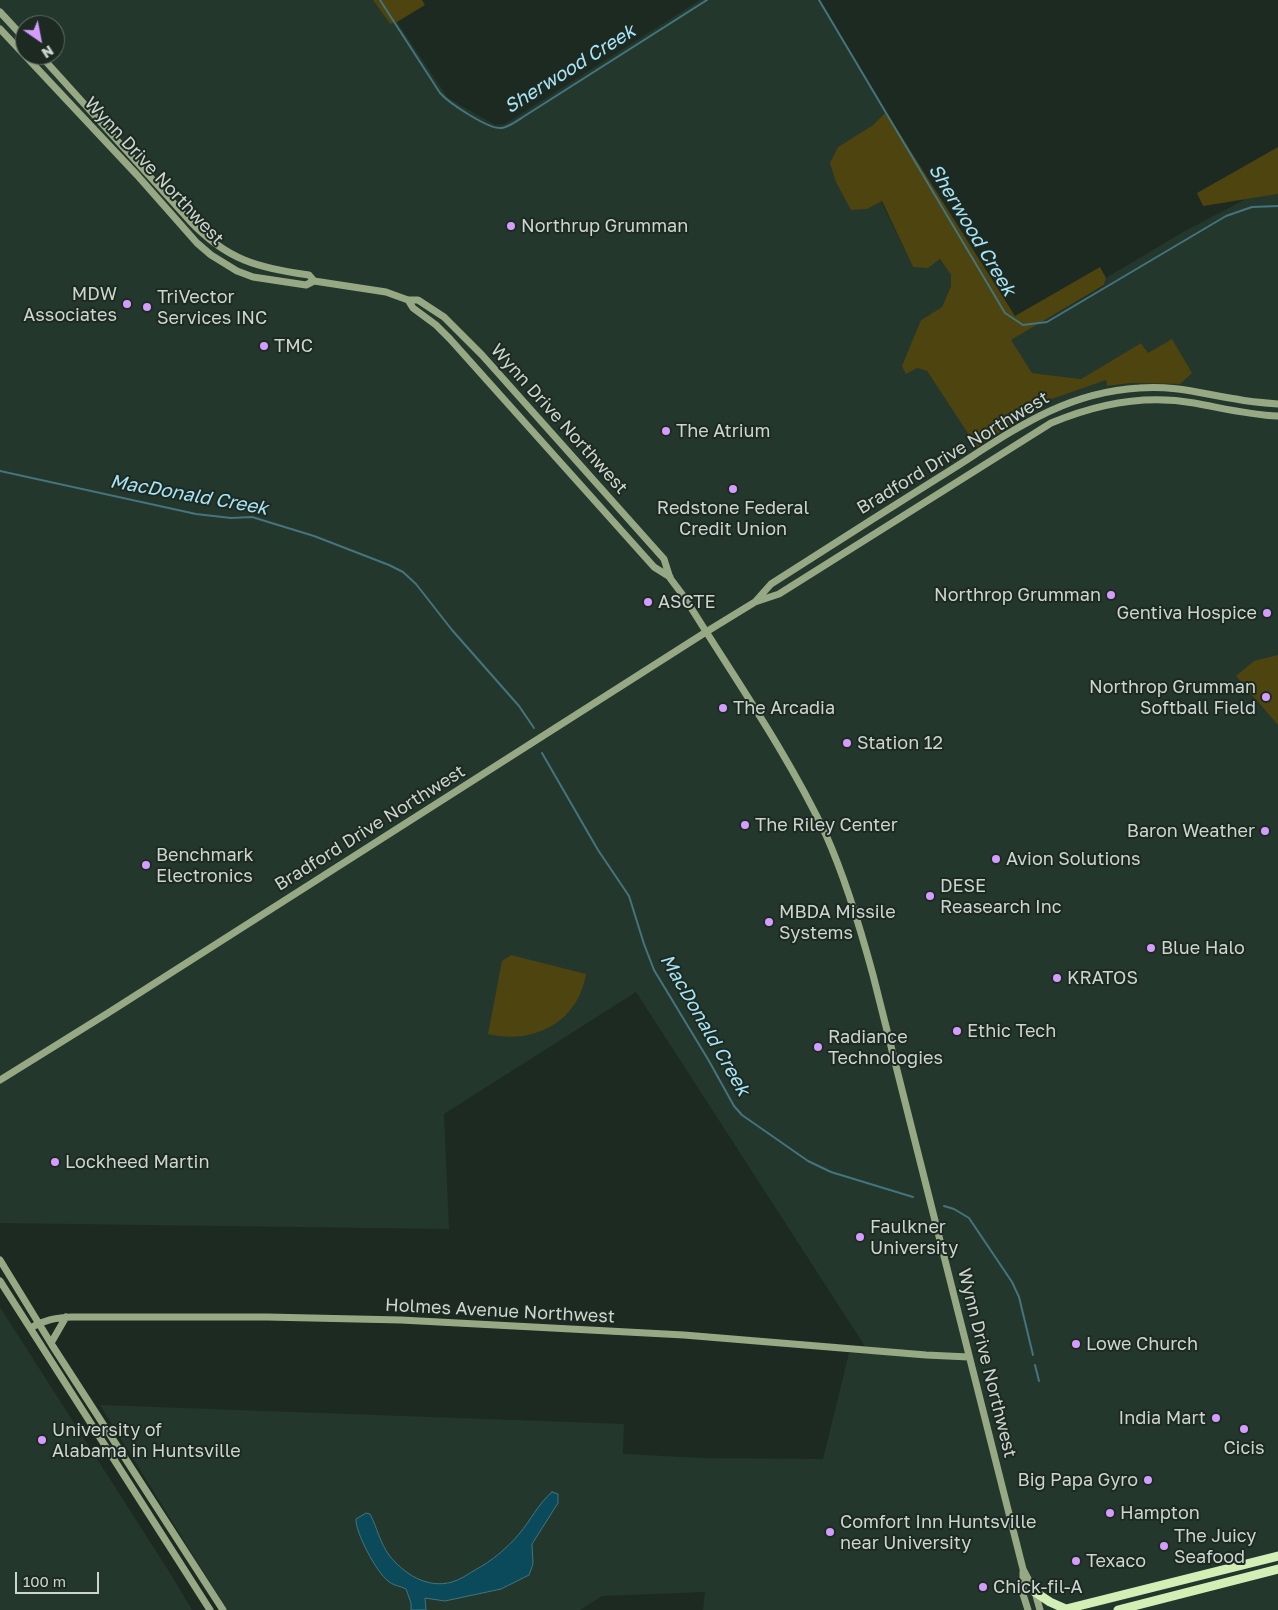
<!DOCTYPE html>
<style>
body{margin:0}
#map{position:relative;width:1278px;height:1610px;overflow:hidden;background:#1d2a22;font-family:"Golos Text",sans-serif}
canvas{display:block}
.north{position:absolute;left:15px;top:15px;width:50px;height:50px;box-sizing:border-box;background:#1d2a22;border:1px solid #636e68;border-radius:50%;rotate:147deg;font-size:14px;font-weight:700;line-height:20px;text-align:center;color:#cdd5d0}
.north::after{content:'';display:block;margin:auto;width:18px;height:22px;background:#d49cfc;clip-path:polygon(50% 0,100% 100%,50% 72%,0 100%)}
.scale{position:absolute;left:15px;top:1572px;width:84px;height:22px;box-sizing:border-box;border:2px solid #cdd5d0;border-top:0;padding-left:6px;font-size:15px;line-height:18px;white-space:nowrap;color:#cdd5d0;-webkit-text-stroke:4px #1d2a22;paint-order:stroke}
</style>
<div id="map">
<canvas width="1278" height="1610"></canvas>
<div class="north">N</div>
<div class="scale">100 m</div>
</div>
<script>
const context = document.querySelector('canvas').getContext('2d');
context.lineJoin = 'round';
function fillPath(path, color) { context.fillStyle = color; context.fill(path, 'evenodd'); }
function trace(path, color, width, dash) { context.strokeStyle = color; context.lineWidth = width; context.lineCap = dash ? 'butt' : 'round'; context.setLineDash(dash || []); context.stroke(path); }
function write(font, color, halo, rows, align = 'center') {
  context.font = font + ' "Golos Text",sans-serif'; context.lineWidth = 4; context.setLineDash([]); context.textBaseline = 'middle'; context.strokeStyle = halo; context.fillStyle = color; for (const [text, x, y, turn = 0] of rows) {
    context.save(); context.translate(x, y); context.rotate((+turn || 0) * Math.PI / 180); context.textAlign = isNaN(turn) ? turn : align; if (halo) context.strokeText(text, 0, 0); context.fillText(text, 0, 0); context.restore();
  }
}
const built = new Path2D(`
 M0 0H373L390 24 397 22 448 98 495 125 505 124 700 0H820L886 112 873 125 838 147 867 209 881 201 913 267 940 259 951 275V286L942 307 921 320 917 368 927 371 978 447 1049 400 1081 388 1106 380 1107 386 1131 383 1180 384 1148 353 1141 343 1081 379 1032 373 1010 340 1104 286 1106 278 1183 232 1246 199 1278 194V1610H703L705 1592 602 1596 580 1610H227L100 1405 624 1424 623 1454 704 1458 823 1459 849 1353 870 1354 636 992 444 1114 449 1229 0 1223ZM25 25H55V55H25Z
 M0 1307 170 1573 192 1610H0Z`);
const green = new Path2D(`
 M373 0H422L425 5 397 22 390 24Z
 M886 112 1015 316 1100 267 1106 278 1104 285 1011 340 1032 373 1081 379 1141 343 1148 353 1172 339 1192 373 1180 384 1131 383 1107 386 1106 380 1049 400 977 447 927 371 917 368 906 374 902 366 921 320 942 307 951 286V275L940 259 928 268 913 267 882 201 867 209 851 210 836 182 830 163 838 147 873 125Z
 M1278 147V194L1203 206 1197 193Z
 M1278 655V725L1236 676 1254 661Z
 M511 955 586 974C578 1022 534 1045 488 1034L502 961Z`);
const water = new Path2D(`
 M552 1492 558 1494V1503L532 1544 533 1564 529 1575 501 1589 445 1601 425 1598 426 1610H411V1603L406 1589C400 1586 392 1585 388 1581 377 1573 355 1532 356 1519L366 1513 370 1514C377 1527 380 1543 389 1555 404 1574 427 1589 452 1582 460 1580 468 1574 475 1570 492 1561 507 1548 519 1534 531 1520 538 1504 552 1492Z`);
const stream = new Path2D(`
 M380 0 440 93C449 103 489 130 502 128 509 127 517 121 523 117L707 0
 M819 0 1005 313 1023 325 1047 322 1226 216 1252 207 1278 206
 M0 471 196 514 231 518 252 517 314 536 389 565 403 572 416 584 452 630 519 706 534 728
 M542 753 598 850 629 896 644 944 654 970 709 1061 734 1106 742 1115 808 1161 831 1172 913 1197
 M944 1206 954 1209 969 1218 1012 1282 1019 1297 1033 1355
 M1035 1365 1039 1381`);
const secondary = new Path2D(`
 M0 12 25 39
 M0 29 137 175 197 243 211 255 237 271 253 277 306 285 314 281 386 292 408 300H418L444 317 482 355 664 559 670 578 685 598C733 676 787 752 826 835 846 880 860 927 873 975L1023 1569 1035 1592 1040 1610
 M40 55 190 221C227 260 258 268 309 275L314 281
 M408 300 413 308 436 325 450 339 654 567 670 577
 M755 602 771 584C827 548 882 513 938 478 1005 437 1057 393 1139 388 1174 385 1203 394 1236 399 1250 402 1264 403 1278 404
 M0 1080 108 1013 706 632 755 602 779 594 1051 423C1096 404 1145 394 1194 403 1222 408 1249 415 1278 416
 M0 1260 52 1345 223 1610
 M0 1281 210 1610
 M30 1328C44 1320 55 1318 71 1317H267L401 1320 684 1335 926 1355 969 1357
 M51 1343 66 1317
 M1023 1572V1594L1028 1610`);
const highway = new Path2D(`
 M1035 1592 1050 1602 1066 1609
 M1062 1610 1278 1556
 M1118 1610 1278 1569`);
const markers = [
 [511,226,5,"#d49cfc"],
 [127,304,5,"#d49cfc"],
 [147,307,5,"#d49cfc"],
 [264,346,5,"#d49cfc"],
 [666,431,5,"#d49cfc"],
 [733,489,5,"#d49cfc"],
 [1111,595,5,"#d49cfc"],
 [648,602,5,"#d49cfc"],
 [1267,613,5,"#d49cfc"],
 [1266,697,5,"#d49cfc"],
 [723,708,5,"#d49cfc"],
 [847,743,5,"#d49cfc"],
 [745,825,5,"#d49cfc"],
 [1265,831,5,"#d49cfc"],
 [996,859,5,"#d49cfc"],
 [146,865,5,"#d49cfc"],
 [930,896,5,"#d49cfc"],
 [769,922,5,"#d49cfc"],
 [1151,948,5,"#d49cfc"],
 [1057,978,5,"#d49cfc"],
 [957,1031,5,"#d49cfc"],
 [818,1047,5,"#d49cfc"],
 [55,1162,5,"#d49cfc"],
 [860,1237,5,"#d49cfc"],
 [1076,1344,5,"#d49cfc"],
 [1216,1418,5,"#d49cfc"],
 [1244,1429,5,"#d49cfc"],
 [42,1440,5,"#d49cfc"],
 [1148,1480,5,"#d49cfc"],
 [1110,1513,5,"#d49cfc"],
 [830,1532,5,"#d49cfc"],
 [1164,1546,5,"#d49cfc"],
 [1076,1561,5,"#d49cfc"],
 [983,1587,5,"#d49cfc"]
];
const streetNames = [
 ["Wynn Drive Northwest",154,171,47],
 ["Wynn Drive Northwest",559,419,48],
 ["Bradford Drive Northwest",953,453,-31],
 ["Bradford Drive Northwest",370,828,-32],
 ["Holmes Avenue Northwest",500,1311,3],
 ["Wynn Drive Northwest",987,1363,76]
];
const poiNames = [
 ["Northrup Grumman",521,226],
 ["MDW",117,294,"right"],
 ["Associates",117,315,"right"],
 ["TriVector",157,297],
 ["Services INC",157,318],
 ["TMC",274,346],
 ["The Atrium",676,431],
 ["Redstone Federal",733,508,"center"],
 ["Credit Union",733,529,"center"],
 ["Northrop Grumman",1101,595,"right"],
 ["ASCTE",658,602],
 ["Gentiva Hospice",1257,613,"right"],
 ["Northrop Grumman",1256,687,"right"],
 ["Softball Field",1256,708,"right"],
 ["The Arcadia",733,708],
 ["Station 12",857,743],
 ["The Riley Center",755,825],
 ["Baron Weather",1255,831,"right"],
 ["Benchmark",156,855],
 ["Electronics",156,876],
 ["Avion Solutions",1006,859],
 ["DESE",940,886],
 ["Reasearch Inc",940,907],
 ["MBDA Missile",779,912],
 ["Systems",779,933],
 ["Blue Halo",1161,948],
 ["KRATOS",1067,978],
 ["Ethic Tech",967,1031],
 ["Radiance",828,1037],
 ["Technologies",828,1058],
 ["Lockheed Martin",65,1162],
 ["Faulkner",870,1227],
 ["University",870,1248],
 ["Lowe Church",1086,1344],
 ["India Mart",1206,1418,"right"],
 ["University of",52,1430],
 ["Alabama in Huntsville",52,1451],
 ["Cicis",1244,1448,"center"],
 ["Big Papa Gyro",1138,1480,"right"],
 ["Hampton",1120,1513],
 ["Comfort Inn Huntsville",840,1522],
 ["near University",840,1543],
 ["The Juicy",1174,1536],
 ["Seafood",1174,1557],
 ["Texaco",1086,1561],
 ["Chick-fil-A",993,1587]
];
const waterNames = [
 ["Sherwood Creek",570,69,-32],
 ["Sherwood Creek",972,230,59],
 ["MacDonald Creek",189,495,10],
 ["MacDonald Creek",705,1025,60]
];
fillPath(built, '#24372d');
fillPath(green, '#4d4410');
fillPath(water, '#0a4a5a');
trace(water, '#44747d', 1);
trace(stream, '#44747d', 2);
trace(secondary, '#97a984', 7);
trace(highway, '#d3efb6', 9);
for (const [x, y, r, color] of markers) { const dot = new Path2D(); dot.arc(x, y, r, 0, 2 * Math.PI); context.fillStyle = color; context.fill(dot); trace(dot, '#1d2a22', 2); }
write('18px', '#cdd5d0', '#1d2a22', streetNames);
write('18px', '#cdd5d0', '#1d2a22', poiNames, 'left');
write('italic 19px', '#a8e4f8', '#1d2a22', waterNames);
</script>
